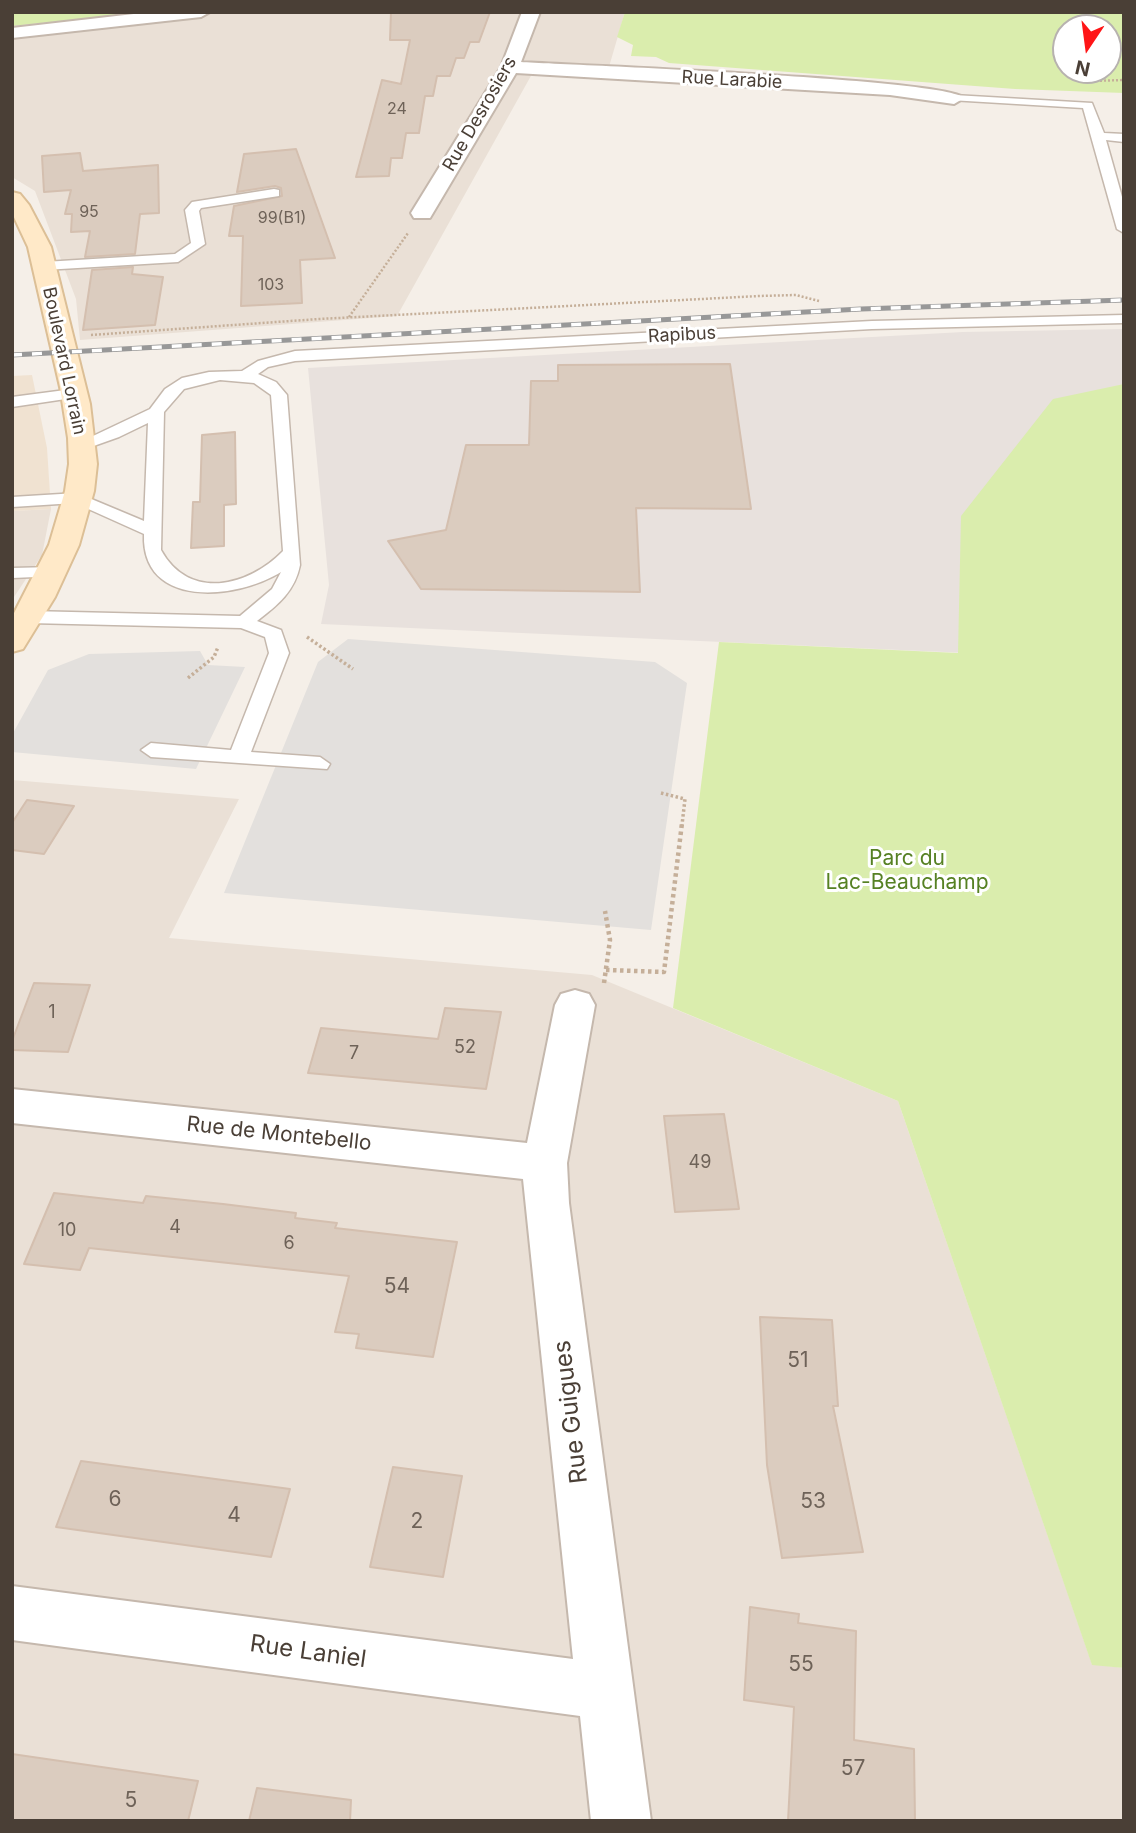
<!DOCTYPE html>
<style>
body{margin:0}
#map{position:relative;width:1136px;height:1833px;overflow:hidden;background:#f5efe8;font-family:Inter,sans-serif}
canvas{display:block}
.frame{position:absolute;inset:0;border:14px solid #4a3f36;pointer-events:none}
.north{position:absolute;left:1052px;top:14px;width:70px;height:70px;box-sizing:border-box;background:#fff;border:2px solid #b7b2af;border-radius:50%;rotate:193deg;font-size:19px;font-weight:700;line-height:28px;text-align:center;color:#4a3f36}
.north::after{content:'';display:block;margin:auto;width:24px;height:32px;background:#ff1517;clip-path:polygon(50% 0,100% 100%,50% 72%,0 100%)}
</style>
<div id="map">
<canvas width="1136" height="1833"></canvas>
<div class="frame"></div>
<div class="north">N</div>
</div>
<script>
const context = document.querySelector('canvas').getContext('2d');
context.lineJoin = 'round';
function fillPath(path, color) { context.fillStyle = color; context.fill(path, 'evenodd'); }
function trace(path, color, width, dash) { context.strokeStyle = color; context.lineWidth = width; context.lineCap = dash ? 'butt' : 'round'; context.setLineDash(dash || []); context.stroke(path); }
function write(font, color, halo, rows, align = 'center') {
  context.font = font + ' Inter,sans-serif'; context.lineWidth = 6; context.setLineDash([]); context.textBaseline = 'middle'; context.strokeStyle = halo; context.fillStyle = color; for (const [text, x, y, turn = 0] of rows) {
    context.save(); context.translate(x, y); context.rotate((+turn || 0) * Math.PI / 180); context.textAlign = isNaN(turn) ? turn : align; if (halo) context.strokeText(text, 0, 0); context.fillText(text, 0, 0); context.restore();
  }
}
const residential = new Path2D(`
 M151 12H625L606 77 532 74 397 316 80 340 76 299 35 191 12 177V26Z
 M51 509 42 555 12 600V511Z
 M12 780 239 799 169 938 592 975 898 1101 1092 1664 1124 1668V1821H12Z`);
const industrial = new Path2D(`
 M1124 329V660L321 624 329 585 308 368 963 332Z`);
const education = new Path2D(`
 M32 375 47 448 51 509 12 511V376Z`);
const green = new Path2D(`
 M12 12H151L12 26Z
 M625 12H1124V93L1015 89 669 63 656 57 631 56 633 45 617 37ZM1066 28H1108V70H1066Z
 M1124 384V1668L1092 1665 898 1101 673 1008 719 642 958 653 961 516 1053 399Z`);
const parking = new Path2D(`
 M348 639 655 662 687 683 651 930 224 893 318 662Z
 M200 651 208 665 245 667 196 769 12 752V735L48 670 89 654Z`);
const building = new Path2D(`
 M391 12H490L479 42H470L464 58H456L450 76H437L433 96H425L419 133H406L402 158H391L389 176 356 177 382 80 401 84 410 40H390Z
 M296 149 335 258 300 260 302 303 241 306 243 236H229L234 206 282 196 281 188 275 186 237 192 244 154Z
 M80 153 83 171 158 165 159 213 140 214 135 254 85 257 90 231 71 232 72 214H65L71 190 44 192 42 156Z
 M133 267 132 274 163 277 155 325 83 330 92 270Z
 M730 364 751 509 636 508 640 592 421 589 388 541 446 530 466 445H529L531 381H558V365Z
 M235 432 236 504 224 505V546L191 548 193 502H200L202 435Z
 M27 800 74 806 44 854 12 850V823Z
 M34 983 90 985 68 1052 12 1050V1041Z
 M445 1008 501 1012 486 1089 308 1073 321 1028 438 1039Z
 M724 1114 739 1209 675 1212 664 1116Z
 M54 1193 143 1203 146 1196 223 1204 296 1213 295 1218 337 1223 335 1228 457 1242 433 1357 356 1348 359 1334 335 1332 349 1276 89 1248 80 1270 24 1264Z
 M760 1317 832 1320 838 1406H833L863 1552 782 1558 767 1465Z
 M81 1461 290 1489 271 1557 56 1527Z
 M393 1467 462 1476 443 1577 370 1567Z
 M750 1607 799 1614 798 1623 856 1631 854 1740 914 1749 915 1821H788L794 1707 744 1700Z
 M12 1754 198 1781 188 1821H12Z
 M257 1788 351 1800 350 1821H249Z`);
const pathFar2 = new Path2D(`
 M1092 81 1124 80
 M349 317 408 233
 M91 335 319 319 759 296 796 295 819 301`);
const pathFar1 = new Path2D(`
 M307 637 353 669
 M188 678 214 657 218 647
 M661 793 685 799 682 825`);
const path = new Path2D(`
 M606 970 664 972 682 823
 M604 983 610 940 605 911`);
const service = new Path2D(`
 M954 95 1092 103 1104 133 1124 134V142L1106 140 1124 204V233L1117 229 1083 108 950 100 948 98Z
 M274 189 279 190V196L201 208 199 211 205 244 178 262 44 270 37 266 44 262 175 254 191 243 185 210 192 202Z
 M1124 315V323L872 329 295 361 268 367 258 374 276 382 287 395 300 565C295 591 278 605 257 621L281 630 289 653 251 752 320 757 330 764 327 769 151 757 141 750 151 743 231 750 269 653 265 637 241 628 29 623 20 617 29 611 240 616 272 589 281 572C236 600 141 609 144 534L75 503 12 507V497L77 493 144 521 148 423 119 437 88 448H76L74 445 150 409 165 389 182 378 209 372 242 371 258 361 295 351 872 321ZM220 380 254 383 271 395 283 551C248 587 189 601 161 550L164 412 184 389Z
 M73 389 79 391V397L12 407V397Z
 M53 567 59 568 62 572 59 576 12 578V568Z`);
const minor = new Path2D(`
 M151 12H210L201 17 12 38V28Z
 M522 12H540L521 62C573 65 949 79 964 98L954 104 890 95 516 73 430 218H414L411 213 501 67Z
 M575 990 589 994 595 1005 567 1163 569 1203 651 1821H591L580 1716 12 1640V1586L573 1659 523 1179 12 1123V1089L527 1143 555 1005 561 994Z`);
const secondary = new Path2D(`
 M12 192 20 194 29 205 51 247 90 404 97 464 94 491 79 545 55 597 23 649 12 652V617L49 545 65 491 69 464 68 438 60 387 28 247 12 213Z`);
const rail = new Path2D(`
 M12 355 861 309 1124 300`);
const farNumbernames = [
 ["24",397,109],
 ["95",89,212],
 ["99(B1)",282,218],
 ["103",271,285]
];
const farStreetnames = [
 ["Rue Larabie",732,80,3],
 ["Rue Desrosiers",480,114,-60],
 ["Rapibus",682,335,-3],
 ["Boulevard Lorrain",64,361,78]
];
const numberNames = [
 ["1",52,1013],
 ["52",465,1048],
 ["7",354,1054],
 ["49",700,1163],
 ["4",175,1228],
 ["10",67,1231],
 ["6",289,1244]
];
const parkNames = [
 ["Parc du",907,859],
 ["Lac-Beauchamp",907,883]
];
const streetNames = [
 ["Rue de Montebello",279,1134,6]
];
const nearNumbernames = [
 ["54",397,1287],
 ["51",798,1361],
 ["6",115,1500],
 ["53",813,1502],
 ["4",234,1516],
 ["2",417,1522],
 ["55",801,1665],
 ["57",853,1769],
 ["5",131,1801]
];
const nearStreetnames = [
 ["Rue Guigues",571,1412,-97],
 ["Rue Laniel",308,1652,8]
];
fillPath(residential, '#eae0d6');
fillPath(industrial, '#e8e1dd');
fillPath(education, '#f0e2d1');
fillPath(green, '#daedad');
fillPath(parking, '#e3e0dd');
fillPath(building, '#dbccbf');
trace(building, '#d4bfaf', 2);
trace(service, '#c5b8ad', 3);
trace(minor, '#c5b8ad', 4);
trace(secondary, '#dcbf96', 4);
trace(pathFar2, '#c5af99', 2.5, [2, 2]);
trace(pathFar1, '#c5af99', 3.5, [2.5, 2.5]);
trace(path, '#c5af99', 4.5, [3.5, 3.5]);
fillPath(service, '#fff');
fillPath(minor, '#fff');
fillPath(secondary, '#ffe9c8');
trace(rail, '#989898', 5);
trace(rail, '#fff', 3.5, [10]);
write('16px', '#6e6258', null, farNumbernames);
write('18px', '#4a3f36', '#fff', farStreetnames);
write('18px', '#6e6258', null, numberNames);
write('21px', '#568123', '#fff', parkNames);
write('21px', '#4a3f36', '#fff', streetNames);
write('21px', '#6e6258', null, nearNumbernames);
write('24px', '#4a3f36', '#fff', nearStreetnames);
</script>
